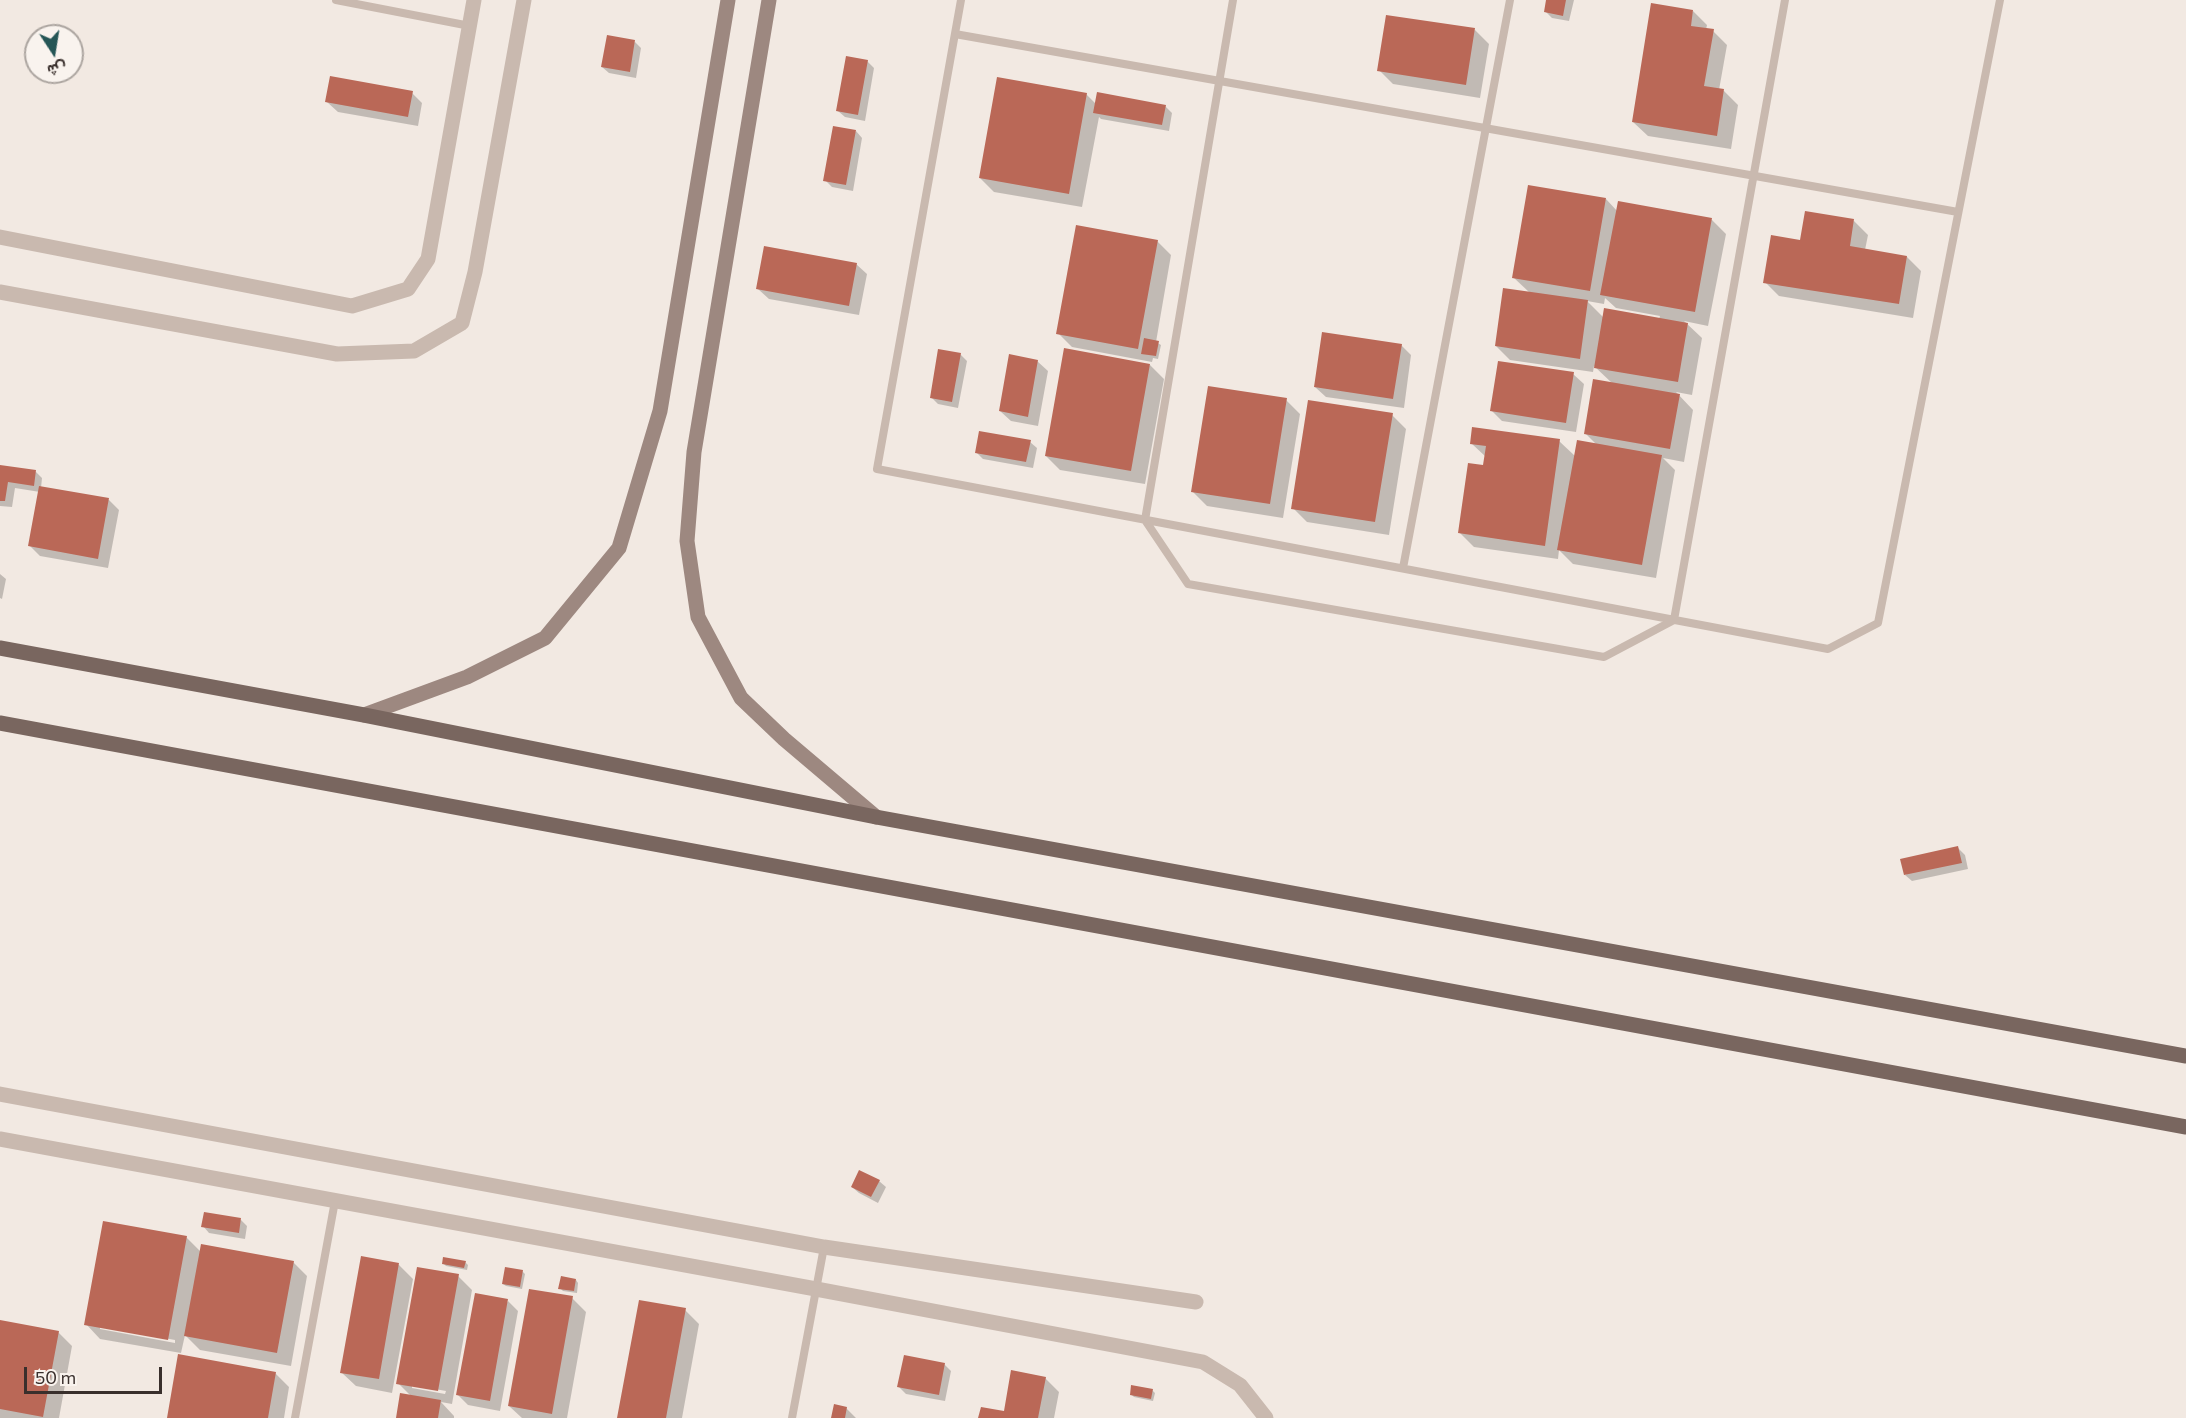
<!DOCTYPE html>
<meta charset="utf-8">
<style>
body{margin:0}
#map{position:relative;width:2186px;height:1418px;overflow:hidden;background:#f2e9e2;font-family:Commissioner,Vazirmatn,sans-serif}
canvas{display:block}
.north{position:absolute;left:24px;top:24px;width:60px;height:60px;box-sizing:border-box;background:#f9f3ee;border:2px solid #aca5a0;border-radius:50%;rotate:168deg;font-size:16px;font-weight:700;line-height:24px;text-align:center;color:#392f2c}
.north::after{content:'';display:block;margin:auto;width:21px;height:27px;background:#255656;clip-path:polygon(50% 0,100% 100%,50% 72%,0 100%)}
.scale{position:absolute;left:24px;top:1367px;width:138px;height:27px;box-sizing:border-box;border:3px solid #392f2c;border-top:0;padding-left:8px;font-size:18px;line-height:21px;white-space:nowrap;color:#392f2c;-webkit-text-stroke:4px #f9f3ee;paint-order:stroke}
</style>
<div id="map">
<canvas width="2186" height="1418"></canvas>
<div class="north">ش</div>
<div class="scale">50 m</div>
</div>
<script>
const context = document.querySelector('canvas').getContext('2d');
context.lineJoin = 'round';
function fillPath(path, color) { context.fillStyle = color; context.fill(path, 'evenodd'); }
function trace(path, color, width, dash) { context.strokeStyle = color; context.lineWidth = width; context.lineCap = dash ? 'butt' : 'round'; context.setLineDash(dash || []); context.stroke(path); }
const shadow = new Path2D(`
 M1548 0H1574L1569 21 1552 18 1545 11Z
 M1693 11 1707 25 1706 30 1713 31 1727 45 1719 90 1724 91 1738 105 1731 149 1648 136 1633 122Z
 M1475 30 1489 44 1480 98 1393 84 1379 70Z
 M635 42 641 48 636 78 609 73 602 67Z
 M867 61 874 68 865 121 845 117 838 111Z
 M412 93 422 103 418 126 338 112 327 102Z
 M1086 94 1096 104 1165 106 1172 113 1169 131 1101 119 1099 117 1082 207 994 192 980 178Z
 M856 131 862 138 853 191 832 187 825 180Z
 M1606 199 1618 212 1712 220 1726 234 1708 326 1684 321 1702 338 1692 395 1676 392 1693 410 1684 462 1663 458 1675 470 1656 578 1573 564 1559 550 1558 559 1474 547 1460 533 1484 467 1486 457 1471 443 1559 441 1575 456 1597 445 1585 433 1613 384 1594 366 1593 372 1510 360 1496 346 1530 293 1513 277ZM1605 298 1616 308 1660 316 1659 319 1604 318 1587 301 1604 304Z
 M1854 221 1868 235 1865 250 1907 257 1921 271 1913 318 1779 296 1765 282 1801 242Z
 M1157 241 1171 255 1156 342 1161 345 1158 359 1153 358 1152 362 1072 347 1058 333Z
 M856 264 867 274 859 315 769 299 758 289Z
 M1401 345 1411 355 1404 408 1326 397 1315 387Z
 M960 354 967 361 958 408 938 404 931 397Z
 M1037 361 1048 371 1038 426 1011 421 1000 411Z
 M1150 365 1164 379 1145 484 1060 470 1046 456Z
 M1573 374 1584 384 1576 432 1502 421 1492 411Z
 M1286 400 1300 414 1283 518 1207 506 1193 492Z
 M1392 415 1406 429 1389 535 1307 522 1293 508Z
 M1030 442 1037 448 1033 468 983 459 977 453Z
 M0 466 36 472 42 478 41 488 109 500 119 510 108 568 40 556 30 546 40 492 15 488 12 507 0 506Z
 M0 574 6 579 2 599 0 598Z
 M1958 848 1965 855 1968 869 1912 881 1905 875Z
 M879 1181 886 1187 878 1203 859 1193 852 1187Z
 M241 1220 247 1226 245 1239 209 1233 203 1226Z
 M186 1237 201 1252 293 1262 307 1276 291 1366 200 1350 185 1335 181 1353 100 1339 86 1324ZM100 1326 175 1340V1343L100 1329Z
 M362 1258 399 1265 413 1279 392 1393 356 1386 341 1372Z
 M465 1262 468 1265 467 1270 446 1266 443 1263Z
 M522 1271 525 1274 522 1289 506 1286 503 1284Z
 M458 1276 472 1290 452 1404 441 1402 454 1416V1418H397L411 1396 398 1383ZM412 1385 446 1391 445 1394 412 1388Z
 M576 1280 578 1283 577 1293 563 1291 560 1288Z
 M572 1298 586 1312 567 1418H522L509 1406Z
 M508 1301 518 1311 500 1411 468 1405 458 1395Z
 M685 1310 699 1324 682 1418H619Z
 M0 1322 58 1332 72 1346 59 1418H0Z
 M944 1364 951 1371 945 1401 906 1394 899 1387Z
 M275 1373 289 1387 284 1418H168Z
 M1045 1378 1059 1392 1054 1418H980L1005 1413Z
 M1152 1390 1155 1393 1153 1401 1134 1397 1131 1394Z
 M846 1408 856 1418H833Z`);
const building = new Path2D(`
 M1546 0H1566L1563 16 1544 12Z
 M1651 3 1693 10 1691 26 1714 29 1704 86 1724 89 1717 136 1632 122Z
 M1386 15 1475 28 1466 85 1377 71Z
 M607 35 635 40 630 72 601 67Z
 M846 56 868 60 858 115 836 111Z
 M330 76 413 91 408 117 325 102Z
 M997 77 1087 93 1069 194 979 178Z
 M1097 92 1166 105 1162 125 1093 113Z
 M833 126 856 130 846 185 823 181Z
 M1528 185 1606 198 1590 291 1512 278Z
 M1618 201 1712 218 1695 312 1600 295Z
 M1805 211 1854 219 1850 246 1907 256 1899 304 1763 283 1771 235 1800 240Z
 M1076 225 1158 240 1138 349 1056 334Z
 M764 246 857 263 849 306 756 289Z
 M1503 288 1588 300 1580 359 1495 346Z
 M1604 308 1688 323 1678 382 1594 368Z
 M1322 332 1402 344 1393 399 1314 387Z
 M1144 338 1159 341 1156 356 1141 354Z
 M1064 348 1150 364 1131 471 1045 456Z
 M938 349 961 353 952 402 930 398Z
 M1009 354 1038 360 1028 417 999 411Z
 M1498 361 1574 372 1566 423 1490 411Z
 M1593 379 1680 394 1670 449 1584 434Z
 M1208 386 1287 398 1270 504 1191 492Z
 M1308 400 1393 413 1375 522 1291 509Z
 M1472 427 1560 439 1545 546 1458 533 1468 463 1483 465 1486 446 1470 444Z
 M979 431 1031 440 1026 462 975 453Z
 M1577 440 1662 455 1642 565 1557 550Z
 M0 465 36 470 34 486 8 482 5 501H0Z
 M39 486 109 498 98 559 28 546Z
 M1958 846 1962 863 1904 875 1900 859Z
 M859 1170 880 1180 871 1197 851 1187Z
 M204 1212 241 1218 239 1233 201 1227Z
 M103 1221 187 1236 168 1340 84 1325Z
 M201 1244 294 1261 277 1353 184 1336Z
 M361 1256 399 1263 379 1379 340 1373Z
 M443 1257 466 1261 464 1268 442 1264Z
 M417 1267 459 1274 438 1391 396 1384Z
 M505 1267 523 1270 520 1287 502 1284Z
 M561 1276 576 1279 574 1291 558 1289Z
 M529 1289 573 1296 552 1414 508 1406Z
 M475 1293 508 1299 490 1401 456 1395Z
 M639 1300 686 1308 666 1418H617Z
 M0 1320 59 1331 43 1417 0 1409Z
 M178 1354 276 1372 268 1418H167Z
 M904 1355 945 1363 939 1395 897 1387Z
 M1011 1370 1046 1377 1038 1418H978L981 1407 1004 1411Z
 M1131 1385 1153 1389 1151 1399 1130 1395Z
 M400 1393 441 1400 438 1418H396Z
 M834 1404 847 1407 845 1418H831Z`);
const service = new Path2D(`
 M336 0 470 26
 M961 0 877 469 1828 649 1878 623 2000 0
 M1233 0 1145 520 1188 584 1604 657 1674 620 1785 0
 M955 34 1958 212
 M1403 568 1510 0
 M295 1418 335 1201
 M792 1418 824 1247`);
const tertiary = new Path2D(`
 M0 237 352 306 408 289 428 259 474 0
 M0 292 337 354 414 351 462 323 475 272 524 0
 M0 1094 824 1247 1196 1302
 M0 1139 816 1289 1203 1362 1240 1385 1266 1418`);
const secondary = new Path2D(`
 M769 0 694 452 687 541 698 617 741 698 784 739 876 817
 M364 715 467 677 545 638 619 548 660 411 728 0`);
const primary = new Path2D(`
 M0 648 364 715 876 817 2186 1056
 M0 723 2186 1127`);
fillPath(shadow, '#0003');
fillPath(building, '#ba6857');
trace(service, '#c9b9af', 8);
trace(tertiary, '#c9b9af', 15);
trace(secondary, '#9d8880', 15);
trace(primary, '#79665f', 15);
</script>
